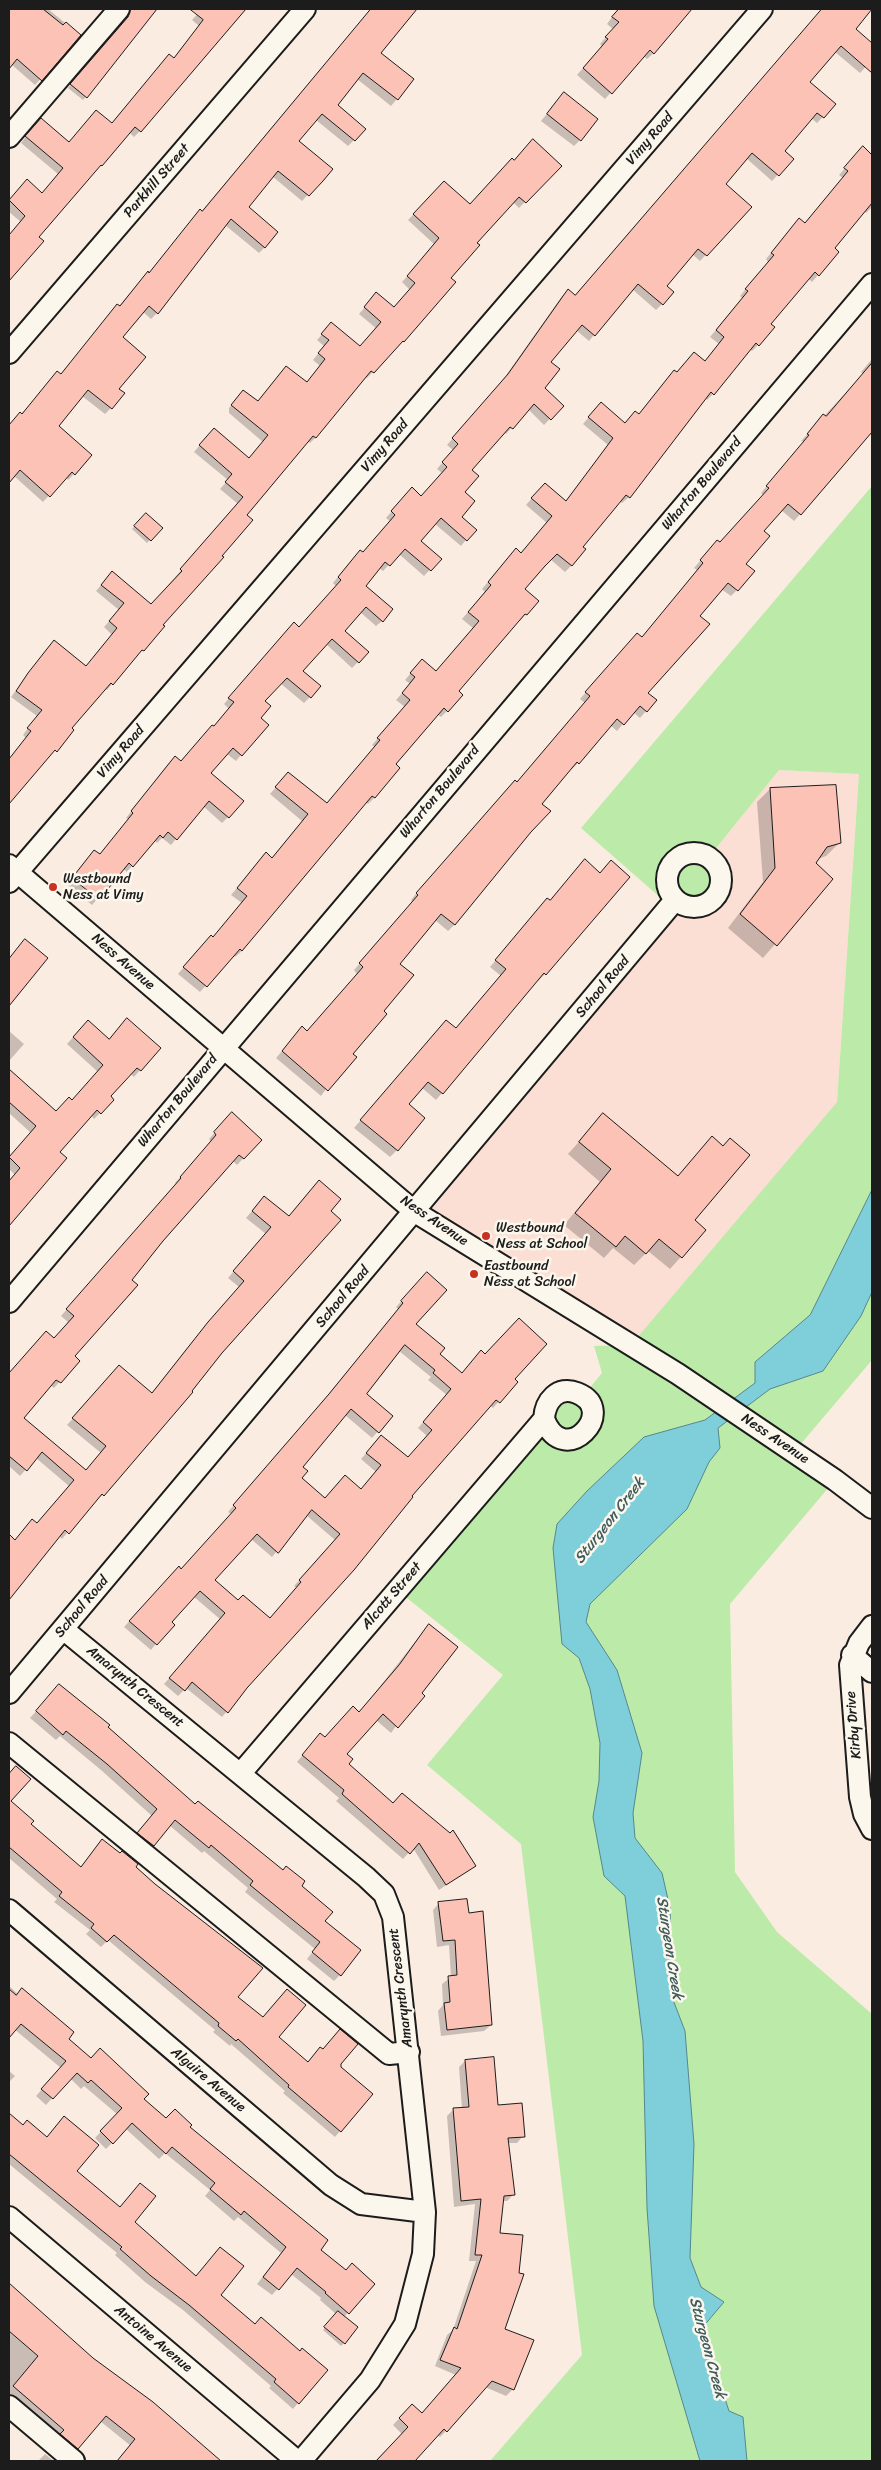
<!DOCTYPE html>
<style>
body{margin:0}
#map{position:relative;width:881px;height:2470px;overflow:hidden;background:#fbece1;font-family:Sriracha,sans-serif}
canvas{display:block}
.frame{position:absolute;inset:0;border:10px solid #1c1c1c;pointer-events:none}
</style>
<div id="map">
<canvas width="881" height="2470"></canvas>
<div class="frame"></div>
</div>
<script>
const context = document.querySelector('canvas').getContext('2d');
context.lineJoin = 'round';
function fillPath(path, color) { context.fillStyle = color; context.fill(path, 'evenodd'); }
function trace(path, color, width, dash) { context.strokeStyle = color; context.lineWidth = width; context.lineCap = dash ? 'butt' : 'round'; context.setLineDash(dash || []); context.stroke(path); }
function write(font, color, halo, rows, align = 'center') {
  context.font = font + ' Sriracha,sans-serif'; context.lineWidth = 5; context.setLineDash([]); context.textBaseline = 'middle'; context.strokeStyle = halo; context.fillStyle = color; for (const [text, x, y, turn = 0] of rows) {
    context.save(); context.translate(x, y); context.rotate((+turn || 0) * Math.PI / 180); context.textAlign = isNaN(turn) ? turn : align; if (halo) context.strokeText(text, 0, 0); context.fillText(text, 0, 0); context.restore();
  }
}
const built = new Path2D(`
 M779 770 859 774 837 1102 631 1346 415 1212 670 906Z`);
const green = new Path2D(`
 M872 486V1360L794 1452 835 1480 730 1604 735 1872 777 1932 872 2014V2461H490L582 2355 521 1844 427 1765 503 1675 397 1590 548 1402 583 1396 602 1373 594 1346 631 1345 837 1102 859 774 779 770 709 857C722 871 725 884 712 900 699 909 689 908 675 900L670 906 581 828Z`);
const water = new Path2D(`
 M872 1190V1292L861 1316 823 1371 770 1389 718 1428 720 1448 709 1462 687 1509 590 1604 586 1622 617 1670 642 1753 633 1813 635 1838 662 1873 670 1908 672 1997 685 2031 694 2144 690 2258 701 2287 724 2302 702 2328 729 2411 743 2417 747 2461H700L654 2306 647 2208 643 2041 625 1896 604 1876 593 1817 599 1781 600 1743 590 1689 579 1658 562 1644 553 1548 557 1524 587 1491 644 1437 705 1420 755 1383V1362L810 1315Z`);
const shadow = new Path2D(`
 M9 9H48L80 35 35 85 11 64 9 67Z
 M133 9H155L83 100 68 88 125 22Z
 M202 9H244L140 131 134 137 129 132 37 237 42 241 9 281V235L21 222 9 212V201L21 186 42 194 58 174 21 143 35 125 69 143 111 124 164 61 173 59 199 26 192 20Z
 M371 9H416L380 53 413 80 391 106 357 79 336 106 354 140 348 146 316 120 297 141 331 169 302 201 272 176 247 207 265 247 259 253 225 225 157 313 151 319 143 312 122 337 117 389 111 408 105 414 82 396 57 426 74 474 68 480 66 477 43 502 14 476 9 482V426L60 375 142 279 149 274Z
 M618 9H691L654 53 647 59 643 56 605 99 577 75 602 46 600 44 613 29 607 24Z
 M820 9H872L854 29 872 44V60L860 73 835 52 809 82 835 104 817 123 811 118 783 151 792 159 772 181 746 158 724 184 751 207 700 261 692 254 665 286 662 304 656 310 632 289 589 341 576 330 550 362 543 388 562 406 544 425 528 409 506 434 504 432 471 470 463 492 460 517 466 540 461 546 435 524 419 541 440 559 424 576 399 554 383 571 379 568 364 586 382 621 376 626 360 612 344 631 367 652 358 662 352 668 326 644 301 671 310 697 304 703 280 683 264 701 260 718 241 755 236 761 227 754 210 774 228 817 222 823 203 806 171 845 162 838 157 843 154 840 127 872 123 869 92 905 67 884 89 857 99 855 129 820 126 818 169 763 175 757 180 762 213 728 229 709 224 704 288 630 299 629 336 586 333 583 354 557 362 553 390 521 386 518 406 495 421 497 442 473 437 469 453 450 447 445 502 381 562 296 568 290 575 296 821 11Z
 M558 100 580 140 574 146 541 121Z
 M863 148 872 156V207L866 213 864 211 833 248 838 252 812 282 808 278 770 325 758 345 752 351 749 349 713 394 707 400 705 398 629 497 622 503 619 501 582 547 584 549 571 566 565 572 550 559 524 590 537 601 520 621 518 619 457 691 447 711 441 717 437 714 394 765 399 768 374 798 368 804 365 802 242 951 235 957 233 955 200 992 178 974 204 943 212 939 242 903 231 895 260 860 271 859 302 821 270 794 282 780 326 805 375 747 372 745 405 707 396 700 410 684 405 680 416 667 436 673 473 628 462 619 485 592 482 589 510 556 521 554 547 523 526 505 539 490 565 502 608 445 583 424 595 410 625 424 638 415 694 353 705 362 719 344 710 337 742 298 740 296 768 262 766 259 793 226 804 224 843 178 839 175Z
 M514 162 560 166 519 208 513 202 476 243 403 341 367 378 365 376 315 438 310 443 307 441 245 515 143 650 136 655 107 690 105 688 70 729 73 730 9 802V760L26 738 23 735 37 716 11 697 48 648 86 668 112 635 104 627 119 610 96 591 106 579 151 605 238 504 220 489 228 480 194 452 208 435 248 459 263 442 229 413V408L238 397 257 403 306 383 320 366 313 360 324 346 317 340 326 330 360 347 377 329 359 314 371 300 394 309 410 290 402 282 435 245 408 220 444 183 469 206Z
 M872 359V430L834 477 794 521 781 510 763 531 744 564 737 590 731 596 721 589 698 616 646 693 655 700 646 711 640 718 633 712 617 731 610 725 578 763 572 769 570 768 540 804 530 831 454 925 448 931 435 920 398 964 352 1054 321 1096 276 1058 296 1035 307 1032 357 974 354 970 413 902 411 900 424 884 517 784 585 703 580 699 603 672 642 638 697 570 694 568 711 548 720 543 763 495 761 493 804 442 801 441 863 374 861 372Z
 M146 514 161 528 147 543 132 529Z
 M770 789 839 843 826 856 818 859 814 864 831 879 763 958 728 928 763 882 757 802Z
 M600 874 628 877 545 974 538 981 537 979 442 1093 436 1100 421 1087 407 1104 423 1118 397 1150 390 1157 354 1128 440 1028 456 1030 501 976 490 967 541 906Z
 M82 1027 109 1040 159 1048 134 1077 130 1073 109 1096 113 1100 94 1119 91 1115 58 1152 65 1158 9 1224V1181L15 1175 9 1169V1158L31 1133 9 1113V1070L56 1112 72 1101 98 1072 67 1044Z
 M9 1031 24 1044 9 1061Z
 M603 1115 677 1177 712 1138 693 1220 705 1230 670 1269 648 1251 634 1265 613 1248 604 1258 564 1225 600 1182 568 1154Z
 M226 1120 260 1140 237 1165 232 1160 162 1240 73 1356 78 1361 54 1388 50 1385 23 1418 85 1471 101 1453 67 1425 114 1373 151 1394 202 1330 239 1287 228 1278 266 1234 246 1218 258 1204 288 1218 221 1352 191 1392 103 1495 95 1500 62 1539 59 1536 9 1598V1548L26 1527 36 1525 69 1486 36 1458 20 1476 9 1466V1375L40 1339H54L68 1322 61 1316 176 1184 175 1183 211 1142 209 1139Z
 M422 1279 414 1324 438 1354 462 1374 513 1379 516 1382 493 1408 489 1405 222 1717 186 1688 178 1696 164 1684 221 1620 193 1596 151 1650 124 1627 173 1574 181 1570 231 1514 228 1512 323 1401 398 1309 396 1307ZM399 1351 431 1377 428 1380 447 1395 418 1428 427 1436 408 1459 376 1442 361 1459 376 1472 361 1490 325 1499 300 1478 301 1467 345 1415 372 1438 391 1417 365 1394ZM306 1515 335 1540 294 1586 297 1588 270 1619 238 1602 213 1581 251 1539 272 1557Z
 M423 1632 420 1693 391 1733 376 1720 345 1754 347 1764 392 1805 474 1866 439 1890 413 1848 403 1859 336 1801 339 1798 297 1762 314 1741 325 1738 359 1713Z
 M53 1692 107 1727 195 1806 300 1886 324 1921 340 1975 334 1981 307 1959 315 1949 245 1892 248 1888 204 1851 202 1853 169 1825 146 1851 132 1840 152 1816 101 1770 60 1736 56 1740 30 1718Z
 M16 1767 9 1801 29 1824 80 1868 102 1841 135 1867 237 1997 278 2037 308 2063H340V2131L335 2137 283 2093 285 2091 231 2044 230 2046 213 2032 215 2030 108 1940 101 1947 86 1934 90 1930 54 1902 57 1899 9 1858V1775Z
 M466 1900 491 2025 484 2031 441 2036 438 2011 443 2005 442 1984 451 1977 449 1945 437 1947 433 1910 439 1903Z
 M9 1986 67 2039 166 2120 189 2127 319 2250 345 2271 374 2284 344 2317V2343L341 2346 323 2330 336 2314 320 2300 321 2298 291 2274 272 2295 257 2284 281 2253 238 2217 234 2221 205 2196 210 2190 165 2153 159 2159 126 2129 106 2149 95 2138 117 2114 84 2086 81 2089 70 2078 46 2105 36 2096 61 2068 14 2029 9 2034Z
 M465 2061 497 2106 523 2136 517 2143H508L514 2194 507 2201H502L498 2234 504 2330 513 2389 506 2396 485 2387 446 2431 440 2437 437 2435 413 2461H375L402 2434 393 2425 405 2412 421 2415 456 2375 435 2366 447 2335 453 2330 476 2261H469L475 2204 454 2207 447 2116 454 2109H462L459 2067Z
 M9 2071 15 2076 9 2082Z
 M9 2114 196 2278 220 2296 298 2403 293 2409 269 2388 271 2386 183 2310 145 2282 115 2255 117 2253 9 2164Z
 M9 2284 92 2359 153 2403 220 2461H118L131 2446 100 2421 72 2454 59 2436 9 2393Z
 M45 2454 54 2461H38Z`);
const building = new Path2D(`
 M9 9H43L63 25 66 22 81 35 42 81 17 59 9 69Z
 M131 9H157L87 98 70 84 128 17Z
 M190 9H246L141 132 135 127 102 166 101 165 39 237 44 241 9 281V235L25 216 9 200 27 179 42 193 63 168 25 136 41 118 69 142 96 110 112 123 169 54 174 58 203 20Z
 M371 9H417L381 53 414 79 398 100 363 73 338 105 366 129 355 141 322 114 299 141 333 169 323 181 309 196 278 171 249 207 278 232 265 248 231 219 158 314 149 306 123 337 146 357 119 389 125 393 112 409 88 390 59 426 92 455 75 475 72 472 50 497 20 470 9 483V425L20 412 22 414 57 371 61 374 117 304 120 306 148 271 149 273 200 209 202 211Z
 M619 9H692L654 54 650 50 612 94 583 68 608 39 605 37 619 22 612 17Z
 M822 9H872L856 29 872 43V73L841 46 810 82 836 104 824 118 817 113 785 151 794 159 779 176 752 153 726 184 752 207 707 256 698 249 667 286 674 292 663 305 638 284 595 336 582 325 551 362 560 369 545 388 564 406 551 420 534 404 513 429 510 427 472 470 479 476 465 492 475 501 462 517 477 530 467 541 441 518 421 541 442 559 431 571 405 549 390 566 385 562 366 586 393 609 383 622 366 607 345 631 369 652 359 663 332 639 303 671 321 686 311 698 287 678 265 701 271 706 261 718 269 725 242 756 233 748 211 773 244 801 229 818 209 801 177 840 168 832 163 838 160 835 133 867 129 863 99 900 72 878 94 850 100 854 133 813 131 811 175 756 181 761 212 725 214 726 234 702 228 698 294 622 299 627 341 580 338 577 360 550 363 552 395 515 391 511 412 487 421 496 447 467 442 462 458 444 452 438 508 374 568 289 575 295Z
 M564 92 598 119 581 141 547 114Z
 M533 139 562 166 526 203 519 197 477 243 480 245 451 278 456 282 404 342 403 341 374 373 371 371 316 438 313 436 247 515 253 520 222 556 224 557 163 625 165 626 144 651 142 650 113 685 111 683 72 728 74 730 57 752 55 750 9 804V759L31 731 27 728 42 710 16 691 28 673 54 640 86 666 117 628 109 621 124 603 101 585 112 571 151 604 182 571 180 569 243 497 225 482 232 474 199 445 214 428 249 458 268 435 231 405 243 390 258 401 286 366 307 382 325 359 318 353 329 340 321 334 331 322 360 346 381 322 364 307 376 292 394 307 415 283 407 276 439 238 413 214 444 181 470 204 512 158 514 160Z
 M863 146 872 155V203L835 248 839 252 819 276 815 272 771 324 775 327 759 346 756 343 714 395 711 392 630 498 626 495 583 547 586 549 572 566 557 554 545 566 525 589 539 601 527 615 525 614 459 691 463 695 448 712 444 708 396 764 400 768 375 798 372 796 242 951 240 949 207 987 183 967 211 935 213 937 247 896 237 888 266 852 272 858 308 814 275 787 288 772 327 803 380 740 377 738 410 700 402 693 415 677 410 673 422 659 436 671 479 621 468 612 491 585 488 582 516 548 521 553 552 516 531 498 545 483 566 501 613 438 588 417 601 402 625 423 635 411 639 414 674 370 677 372 694 352 705 361 724 337 716 330 748 291 745 289 774 255 771 253 799 218 805 223 848 171 844 168Z
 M872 363V432L801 515 788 504 764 531 770 536 746 564 755 571 738 591 728 583 700 616 710 624 648 693 657 700 647 712 640 706 624 725 617 719 579 764 577 762 542 804 551 811 531 832 455 925 441 914 400 964 414 975 384 1011 387 1014 353 1054 357 1057 328 1091 282 1051 302 1026 307 1031 363 967 359 963 418 895 416 893 431 876 515 780 517 782 590 696 585 692 637 633 642 637 703 563 700 560 717 540 720 542 769 488 766 486 809 435 807 434 823 414 826 416Z
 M146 513 163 528 151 541 134 526Z
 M836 785 841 843 827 847 816 863 833 879 777 946 740 914 775 868 770 788Z
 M585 859 600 873 611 860 630 877 546 975 544 973 443 1094 428 1082 409 1104 425 1118 398 1151 360 1120 446 1020 456 1028 506 969 495 960 547 898 550 900Z
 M25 939 48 958 9 1006V959Z
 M127 1018 161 1048 141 1071 137 1068 111 1096 114 1100 101 1114 97 1110 60 1152 67 1158 9 1226V1181L20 1168 9 1157 36 1126 9 1102V1069L56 1111 69 1097 72 1100 103 1065 73 1037 88 1020 109 1039Z
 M232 1112 262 1140 244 1159 239 1155 163 1241 132 1280 138 1285 75 1356 80 1361 61 1383 56 1380 24 1418 86 1470 106 1446 72 1418 119 1365 152 1393 208 1322 244 1281 233 1271 271 1227 252 1211 264 1196 289 1216 319 1180 341 1199 331 1211 341 1220 222 1353 192 1391 193 1392 104 1496 102 1494 69 1534 65 1530 9 1600V1534L15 1540 32 1519 37 1523 74 1480 42 1452 27 1471 9 1456V1373L46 1331 54 1338 74 1316 66 1309 181 1178 180 1177 216 1135 214 1132Z
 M603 1113 678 1176 712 1136 723 1146 730 1138 750 1155 695 1220 706 1230 682 1258 659 1239 646 1254 625 1236 616 1247 575 1213 611 1169 579 1142Z
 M427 1272 447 1290 416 1324 445 1348 440 1354 462 1373 481 1350 485 1354 519 1318 547 1344 515 1379 518 1382 500 1403 496 1400 412 1496 413 1497 354 1570 247 1688 228 1713 192 1682 185 1691 169 1678 225 1613 200 1591 172 1622 175 1625 157 1645 129 1621 179 1566 181 1569 236 1508 233 1505 329 1394 403 1303 401 1301ZM405 1345 435 1370 433 1373 451 1389 423 1422 432 1430 408 1457 381 1435 366 1453 381 1465 361 1489 345 1475 325 1498 302 1478 308 1471 303 1467 351 1409 379 1433 393 1416 367 1394ZM312 1510 340 1534 299 1580 301 1582 270 1618 243 1595 238 1600 215 1580 257 1534 278 1553Z
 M429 1624 458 1647 422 1693 425 1696 398 1728 383 1714 347 1754 353 1759 349 1764 393 1803 402 1793 450 1833 453 1830 476 1866 446 1885 419 1843 410 1854 342 1794 344 1790 302 1755 320 1733 325 1737 353 1706 359 1712 399 1665Z
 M59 1684 110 1725 108 1727 195 1804 198 1801 283 1870 286 1866 305 1881 302 1886 333 1912 325 1921 361 1950 341 1976 312 1952 320 1942 250 1885 253 1881 211 1845 209 1848 175 1820 154 1846 137 1833 157 1809 107 1764 66 1731 63 1735 36 1711Z
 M16 1766 31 1779 11 1801 34 1821 31 1824 81 1867 102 1839 120 1853 122 1851 138 1864 136 1867 155 1884 263 1968 238 1997 263 2017 287 1989 306 2005 279 2037 308 2062 320 2047 323 2049 340 2029 358 2044 341 2064V2067L373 2094 341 2132 288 2087 289 2085 238 2039 236 2041 218 2026 219 2023 114 1935 107 1942 91 1928 94 1924 59 1896 62 1892 9 1847V1774Z
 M467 1899 469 1913 483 1911 492 2025 447 2030 444 2003 450 2002 448 1976 457 1975 455 1940 443 1941 438 1902Z
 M22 1988 74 2032 69 2039 91 2058 100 2048 149 2094 144 2099 166 2118 175 2109 192 2125 190 2127 328 2240 321 2250 346 2270 352 2263 375 2284 349 2314 325 2293 326 2292 297 2268 279 2290 263 2277 286 2247 244 2211 241 2215 210 2189 215 2183 172 2147 166 2154 132 2123 113 2144 100 2131 122 2108 91 2080 88 2083 77 2073 53 2099 41 2089 66 2061 21 2024 9 2038V1989L16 1995Z
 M494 2057 498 2105 522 2103 525 2137 508 2138 515 2195 504 2196 500 2233 523 2235 519 2273 524 2274 505 2329 534 2340 514 2390 492 2381 447 2432 444 2429 415 2461H376L408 2427 399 2418 412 2404 422 2413 461 2368 440 2360 454 2327 457 2329 482 2255H475L481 2199 461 2201 453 2108 469 2107 465 2060Z
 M9 2113 23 2125 27 2120 47 2137 64 2116 99 2145 77 2171 120 2207 140 2183 156 2196 135 2222 196 2276 220 2247 244 2266 221 2295 255 2324 261 2317 300 2351 302 2348 328 2370 299 2404 274 2382 276 2379 189 2305 151 2276 120 2249 122 2247 9 2154Z
 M9 2283 93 2358 153 2402 221 2461H117L135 2439 106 2416 78 2449 60 2434 64 2430 13 2386 38 2356 9 2331Z
 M338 2311 358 2327 345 2344 324 2327Z`);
const minor = new Path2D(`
 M9 137 119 9
 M9 353 305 9
 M667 880a27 27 0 1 1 54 0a27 27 0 1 1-54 0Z
 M9 865 415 1212 678 1374 835 1480 872 1508
 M9 882 762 9
 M9 1302 872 284
 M872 1626 859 1643 850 1665 860 1797 864 1814 872 1829
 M63 1629 366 1877 384 1894 393 1917 425 2212 423 2254 405 2324 370 2380 301 2461
 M852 1655 872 1672
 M9 1693 675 900
 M9 1743 389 2054 409 2052
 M241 1773 544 1419C545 1401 558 1385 577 1393 620 1410 564 1471 544 1419
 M9 1910 331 2185 361 2204 425 2212
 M9 2217 297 2461
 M9 2406 74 2461`);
const markers = [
 [53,887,5,"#c8321e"],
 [486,1236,5,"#c8321e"],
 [474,1274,5,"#c8321e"]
];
const streetNames = [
 ["Vimy Road",650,139,-49],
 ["Parkhill Street",157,181,-49],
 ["Vimy Road",385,446,-49],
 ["Wharton Boulevard",702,484,-50],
 ["Vimy Road",121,752,-49],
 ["Wharton Boulevard",440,792,-50],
 ["Ness Avenue",123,962,41],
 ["School Road",603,987,-50],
 ["Wharton Boulevard",178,1101,-50],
 ["Ness Avenue",434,1221,34],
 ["School Road",343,1297,-50],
 ["Ness Avenue",775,1439,34],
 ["Alcott Street",392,1596,-49],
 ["School Road",82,1607,-50],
 ["Amarynth Crescent",135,1687,39],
 ["Kirby Drive",854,1725,-95],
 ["Amarynth Crescent",401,1988,-97],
 ["Alguire Avenue",208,2080,40],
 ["Antoine Avenue",153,2339,40]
];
const poiNames = [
 ["Westbound",63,879],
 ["Ness at Vimy",63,895],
 ["Westbound",496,1228],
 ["Ness at School",496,1244],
 ["Eastbound",484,1266],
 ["Ness at School",484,1282]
];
const waterNames = [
 ["Sturgeon Creek",610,1521,-52],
 ["Sturgeon Creek",669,1948,81],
 ["Sturgeon Creek",707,2348,75]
];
fillPath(built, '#fbdfd4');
fillPath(green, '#bceaa8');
fillPath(water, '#7fcfda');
trace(water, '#57878e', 1);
fillPath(shadow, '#0003');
fillPath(building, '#fcc2b5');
trace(building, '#1c1c1c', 1);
trace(minor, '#1c1c1c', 24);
trace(minor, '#fbf7ec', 20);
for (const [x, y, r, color] of markers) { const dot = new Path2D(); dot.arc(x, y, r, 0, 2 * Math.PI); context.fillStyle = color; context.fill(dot); trace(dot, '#fbf7ec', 2); }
write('14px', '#1c1c1c', '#fbf7ec', streetNames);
write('14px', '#1c1c1c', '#fbf7ec', poiNames, 'left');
write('italic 15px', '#3f5b5e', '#fbf7ec', waterNames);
</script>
